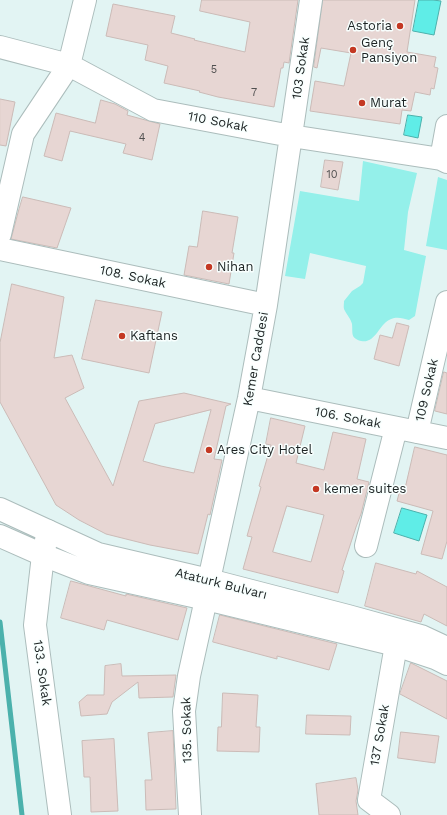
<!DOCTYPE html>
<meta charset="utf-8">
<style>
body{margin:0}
canvas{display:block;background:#e2f4f3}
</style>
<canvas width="447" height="815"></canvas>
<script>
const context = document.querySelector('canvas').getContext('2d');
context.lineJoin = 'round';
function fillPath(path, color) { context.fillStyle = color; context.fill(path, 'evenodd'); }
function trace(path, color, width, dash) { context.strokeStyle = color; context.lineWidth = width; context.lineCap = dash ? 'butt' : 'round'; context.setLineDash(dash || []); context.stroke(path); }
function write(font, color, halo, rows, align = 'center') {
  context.font = font + ' "Work Sans",sans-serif'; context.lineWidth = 3; context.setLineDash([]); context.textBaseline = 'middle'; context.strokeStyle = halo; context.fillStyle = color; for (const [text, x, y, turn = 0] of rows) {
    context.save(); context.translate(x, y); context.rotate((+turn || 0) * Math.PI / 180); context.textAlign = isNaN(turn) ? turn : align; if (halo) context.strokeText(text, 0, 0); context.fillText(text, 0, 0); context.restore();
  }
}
const green = new Path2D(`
 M363 161 417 173 408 212 404 250 426 256 415 316 409 320C402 318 396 316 389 320 379 325 375 344 361 341 350 338 353 333 352 324 351 319 347 315 345 311 343 308 344 305 344 301L352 291 360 286 363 283 366 266 310 253 305 279 285 276 300 191 359 201Z
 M438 177 447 180V250L426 246Z`);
const water = new Path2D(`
 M419 0H433L441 1 434 35 413 31Z
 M408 115 422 117 418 138 404 135Z
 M402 508 427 515 419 541 394 533Z`);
const stream = new Path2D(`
 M0 622 22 815`);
const building = new Path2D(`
 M202 0H298L289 63 284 62 283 68H281L274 107 218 97 199 92 200 91 164 83 168 66 145 60 148 45 106 36 113 4 175 16 171 33 195 39 194 40 245 52 250 22 200 11Z
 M323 0H415L407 52 436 57 434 67 438 68 434 89 431 88 430 95 415 92 411 111 402 110 400 124 310 111 315 81 344 86 351 53 321 48 317 68 314 67Z
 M0 99 15 102 6 146 0 145Z
 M101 100 115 104 128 111 127 115 160 124 152 160 123 153 126 144 70 131 62 161 44 156 56 113 95 123Z
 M325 160 343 162 338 190 321 187Z
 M23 197 71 208 57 248 11 239 19 209Z
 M203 211 238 217 232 253H234L229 284 184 275 189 246 197 247Z
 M12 284 64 297 54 358 72 355 84 388 65 398 113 486 139 401 184 393 231 404 226 406 214 459 222 460 210 515 208 514 198 554 150 545 106 534 79 520 56 505 0 402V343ZM211 410 194 473 161 466 143 461 155 424Z
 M96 300 162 312 149 373 82 359Z
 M397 323 409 326 399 366 374 359 380 335 392 338Z
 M444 372 447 373V414L435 411Z
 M271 418 305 426 296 463 324 470 333 432 366 439 357 479 369 482 361 514 356 527 342 570 344 571 338 593 243 569 252 537 247 536 261 487 259 486 271 445 266 444ZM287 506 324 515 311 562 273 552Z
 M415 447 447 455V541L442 559 421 554 433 511 397 501 401 486 405 487Z
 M376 563 416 574 417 571 447 587V626L424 614 421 622 365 606Z
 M71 581 126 596V594L187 608 178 640 107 620 104 630 61 618Z
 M220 615 337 644 329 670 277 656V659L213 642Z
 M411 663 447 681V719L400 694Z
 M121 664 122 676 176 675 173 697 139 698 138 682 112 702 107 714 81 716 79 702 87 695H104L105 666Z
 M223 693 258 695 256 727H260L259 752 217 751 218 727H221Z
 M307 715 351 716 350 735 306 734Z
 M173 731 176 809 146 810 145 780H152L148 733Z
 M401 732 439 736 435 763 398 758Z
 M114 739 118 811 91 812 90 777H84L82 741Z
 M356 778 358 790 356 801 358 815H319L316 784Z`);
const minor = new Path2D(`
 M0 47 69 65 153 110 291 136 441 159 447 162
 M441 159 447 126
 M0 234 23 134 69 65 85 0
 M0 249 266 305
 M249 398 447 438
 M417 432 447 302
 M48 531 43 555 35 625 60 815
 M366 546 396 428
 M209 580 249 398 266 305 311 0
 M190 815 184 711 189 676 206 599
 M389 815 369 800 396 645`);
const major = new Path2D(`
 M0 509 98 554 209 580 348 616 421 636 447 648
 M0 536 43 555 89 573 206 599 396 645 435 658 447 664`);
const markers = [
 [400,26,4,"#c43823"],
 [353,50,4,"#c43823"],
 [362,103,4,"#c43823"],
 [209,267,4,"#c43823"],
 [122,336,4,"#c43823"],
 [209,450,4,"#c43823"],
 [316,489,4,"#c43823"]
];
const numberNames = [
 ["5",214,70],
 ["7",254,93],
 ["4",142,138],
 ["10",332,175]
];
const poiNames = [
 ["Astoria",392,26,"right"],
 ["Genç",361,43],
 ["Pansiyon",361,58],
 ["Murat",370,103],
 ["Nihan",217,267],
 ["Kaftans",130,336],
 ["Ares City Hotel",217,450],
 ["kemer suites",324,489]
];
const streetNames = [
 ["103 Sokak",301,68,-82],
 ["110 Sokak",218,122,11],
 ["108. Sokak",133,277,12],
 ["Kemer Caddesi",256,359,-80],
 ["109 Sokak",427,390,-77],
 ["106. Sokak",348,418,11],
 ["Ataturk Bulvarı",221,584,14],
 ["133. Sokak",42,673,82],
 ["135. Sokak",187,730,-91],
 ["137 Sokak",380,735,-80]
];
fillPath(green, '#94f0ea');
fillPath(water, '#5fede7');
trace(water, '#4bb1ac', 1);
trace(stream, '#4bb1ac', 5);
fillPath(building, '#e7d6d3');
trace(building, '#cbbbb7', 1);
trace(minor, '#acbdbc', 24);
trace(major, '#acbdbc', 24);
trace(minor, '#fff', 22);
trace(major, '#fff', 22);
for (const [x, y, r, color] of markers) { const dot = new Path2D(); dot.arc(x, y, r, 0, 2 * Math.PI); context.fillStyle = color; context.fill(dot); trace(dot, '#f8fffe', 1.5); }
write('11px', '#505050', null, numberNames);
write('13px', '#1d2424', '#f8fffe', poiNames, 'left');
write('13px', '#1d2424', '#f8fffe', streetNames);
</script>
